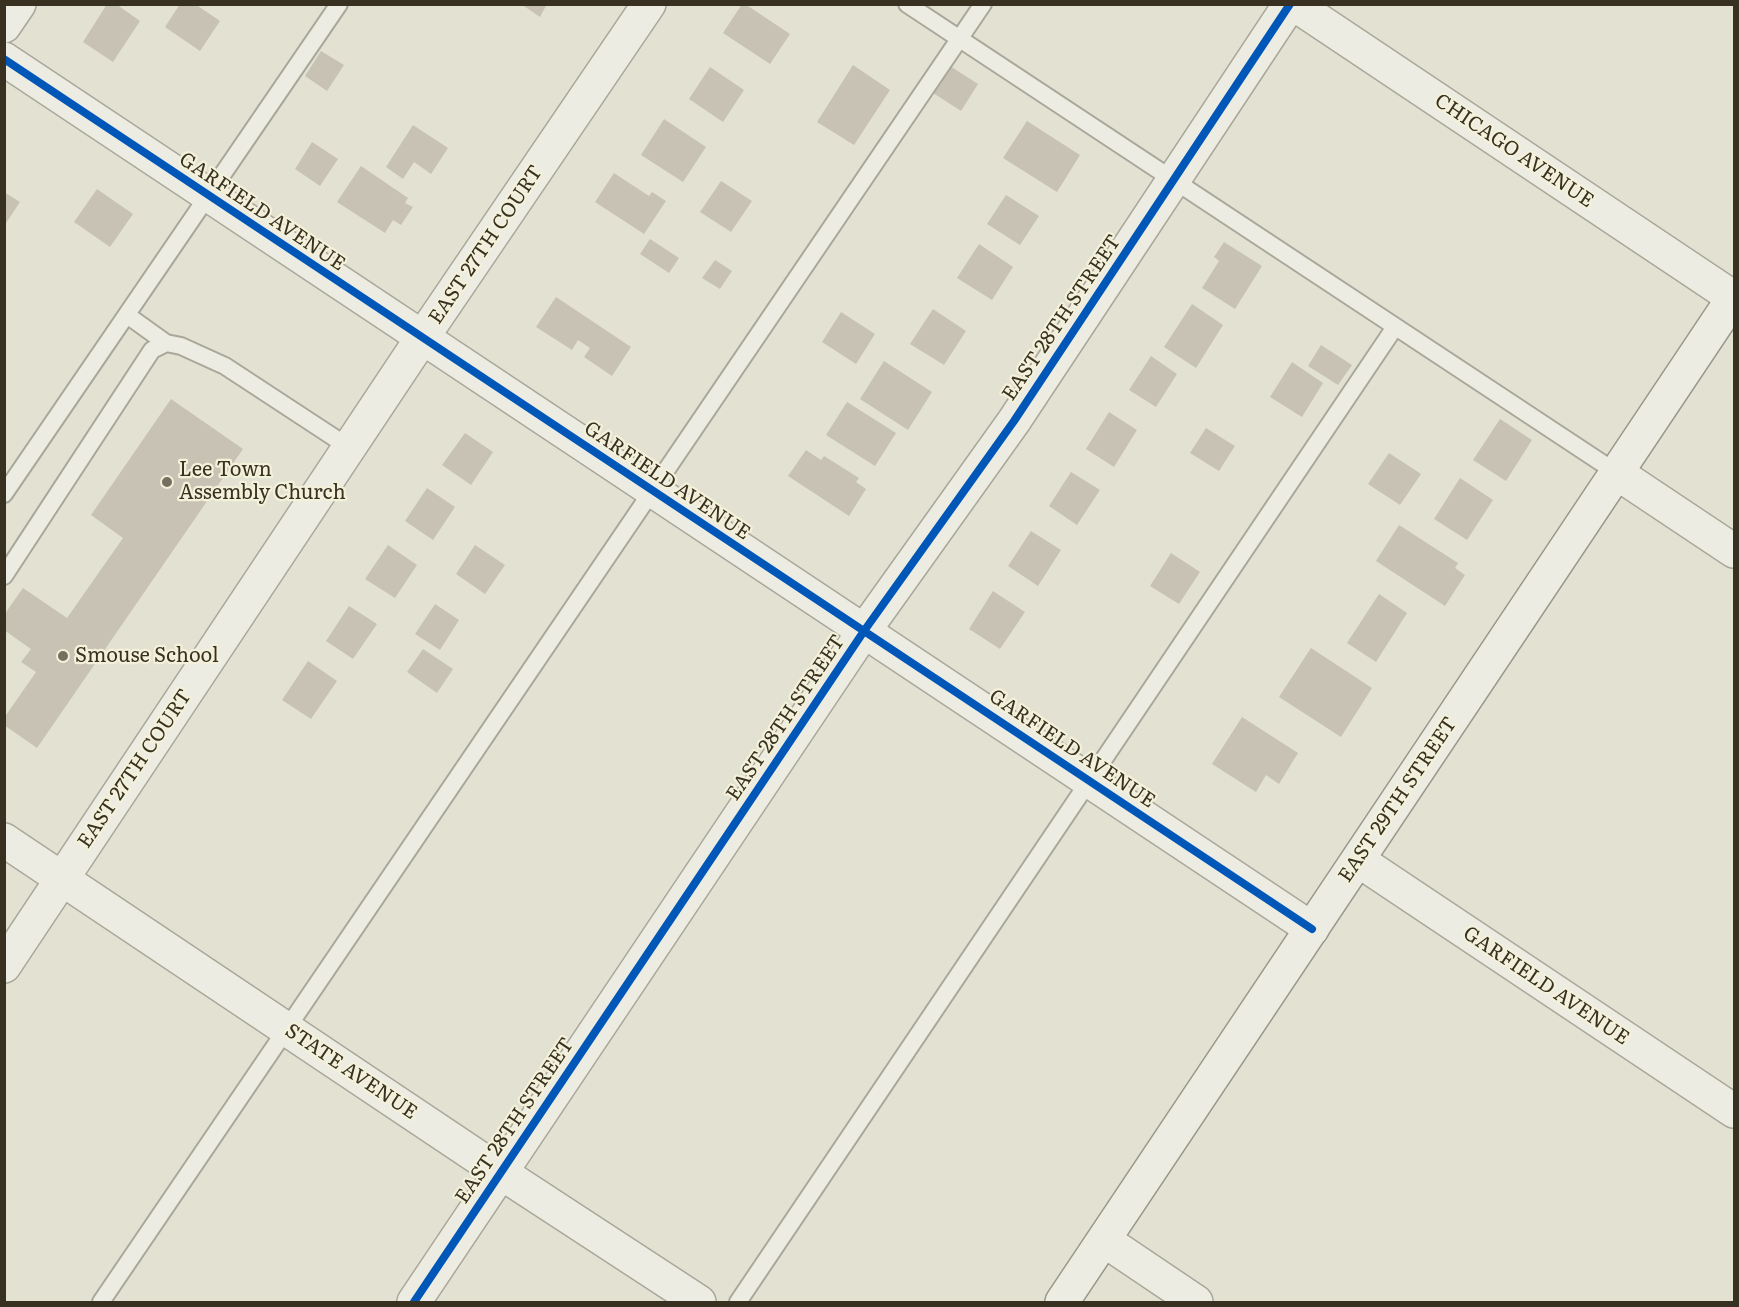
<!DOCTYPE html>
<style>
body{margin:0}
#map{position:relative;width:1739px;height:1307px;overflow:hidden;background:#e3e2d2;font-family:Literata,serif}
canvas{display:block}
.frame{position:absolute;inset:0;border:6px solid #383122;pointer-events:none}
</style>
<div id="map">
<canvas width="1739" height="1307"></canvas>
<div class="frame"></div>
</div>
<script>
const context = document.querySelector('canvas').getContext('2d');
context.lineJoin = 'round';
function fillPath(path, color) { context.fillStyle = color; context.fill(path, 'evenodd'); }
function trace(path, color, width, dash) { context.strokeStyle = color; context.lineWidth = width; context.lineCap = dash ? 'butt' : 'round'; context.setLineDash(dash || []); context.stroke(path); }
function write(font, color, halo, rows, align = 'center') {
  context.font = font + ' Literata,serif'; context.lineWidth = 4.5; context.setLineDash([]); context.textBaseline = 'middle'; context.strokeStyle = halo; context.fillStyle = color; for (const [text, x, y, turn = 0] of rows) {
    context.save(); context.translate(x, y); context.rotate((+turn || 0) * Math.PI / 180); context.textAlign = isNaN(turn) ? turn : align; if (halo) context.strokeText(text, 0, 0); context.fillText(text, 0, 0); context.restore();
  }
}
const building = new Path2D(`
 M107 4H116L140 21 113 62 83 42Z
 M180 4H195L220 21 200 51 165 27Z
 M521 4H547L540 17Z
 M742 4H745L790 34 770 64 723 33Z
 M321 51 344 65 327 91 305 76Z
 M947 64 978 84 961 111 930 91Z
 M853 65 890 90 854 145 817 122Z
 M710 67 744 90 723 122 689 99Z
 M664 119 706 147 683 182 641 155Z
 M1027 121 1080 155 1057 192 1003 158Z
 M413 125 448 148 431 174 414 162 403 179 386 167Z
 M312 142 338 159 320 186 295 169Z
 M361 166 408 198 405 203 413 207 401 225 393 220 385 233 337 202Z
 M614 173 649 196 652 192 666 201 644 234 595 202Z
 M721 181 752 201 731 232 700 212Z
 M97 189 133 214 110 247 74 222Z
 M4 192 20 202 4 226Z
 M1006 195 1039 216 1020 245 987 224Z
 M650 239 679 258 669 273 640 254Z
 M1224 242 1262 266 1235 309 1202 288 1219 261 1214 257Z
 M979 244 1013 267 992 300 957 278Z
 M715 260 732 271 720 289 702 278Z
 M556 297 631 347 612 376 584 357 590 348 578 340 572 350 536 327Z
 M1192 304 1223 325 1196 368 1164 347Z
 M933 309 966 331 944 365 910 344Z
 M841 312 875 334 856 364 822 342Z
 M1321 345 1352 365 1338 385 1308 366Z
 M1151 356 1177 374 1156 407 1129 390Z
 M884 361 932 392 908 430 860 399Z
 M1292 362 1323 383 1302 417 1270 397Z
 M171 399 243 449 37 748 4 725V718L36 672 21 662 31 649 4 630V615L23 588 67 618 123 538 91 515Z
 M847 402 896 433 875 466 826 435Z
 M1109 412 1137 430 1114 467 1086 449Z
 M1500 419 1532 440 1506 481 1473 460Z
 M1206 428 1235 446 1219 471 1190 453Z
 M465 433 493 452 471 485 442 465Z
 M806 450 821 460 824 456 859 478 856 482 866 489 849 516 788 476Z
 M1389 453 1421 474 1400 505 1368 484Z
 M1071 472 1100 490 1077 525 1049 506Z
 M1460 478 1493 500 1467 540 1434 519Z
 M427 488 455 507 433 540 405 521Z
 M1399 525 1458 563 1455 568 1465 575 1445 606 1376 561Z
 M1031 531 1061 550 1038 586 1008 566Z
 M388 545 417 565 395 598 365 579Z
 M475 545 505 565 485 594 456 574Z
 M1171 553 1200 572 1179 604 1150 586Z
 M993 591 1025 612 1000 649 969 629Z
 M1379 594 1407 613 1376 662 1347 643Z
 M435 604 459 620 440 650 415 634Z
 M349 606 377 624 353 659 326 641Z
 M1311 648 1372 688 1341 737 1279 697Z
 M423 649 453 669 437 693 407 672Z
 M308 661 337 681 311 719 282 700Z
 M1242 717 1298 753 1279 784 1266 775 1256 792 1212 764Z`);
const lane = new Path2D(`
 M907 4 1617 473
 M127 315 166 343 181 346 225 366 350 448
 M4 494 339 4
 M4 576 152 350 166 343
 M101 1302 983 4
 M738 1302 1395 327`);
const street = new Path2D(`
 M1294 4 1734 298
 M4 26 19 4
 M4 59 1312 929
 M1617 473 1734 551
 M4 840 500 1172 699 1302
 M1358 860 1734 1111
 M4 966 422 338 649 4
 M1104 1240 1196 1302
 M414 1302 864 631 1014 421 1290 4`);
const secondary = new Path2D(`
 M1062 1302 1734 297`);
const cycleway = new Path2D(`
 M4 59 1312 929
 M414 1302 864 631 1014 421 1290 4`);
const markers = [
 [167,482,6,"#746f60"],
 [63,656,6,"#746f60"]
];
const streetNames = [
 ["CHICAGO AVENUE",1514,151,34],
 ["GARFIELD AVENUE",262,212,34],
 ["EAST 27TH COURT",486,245,-56],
 ["EAST 28TH STREET",1062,318,-56],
 ["GARFIELD AVENUE",667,481,34],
 ["EAST 28TH STREET",786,718,-56],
 ["GARFIELD AVENUE",1072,749,34],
 ["EAST 27TH COURT",135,769,-56],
 ["EAST 29TH STREET",1398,800,-56],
 ["GARFIELD AVENUE",1546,986,34],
 ["STATE AVENUE",351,1072,34],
 ["EAST 28TH STREET",515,1121,-56]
];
const poiNames = [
 ["Lee Town",179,470],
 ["Assembly Church",179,493],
 ["Smouse School",75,656]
];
fillPath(building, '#c7c2b3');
trace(lane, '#a9a79a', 20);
trace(street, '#a9a79a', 36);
trace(secondary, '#99968a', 36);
trace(lane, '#edece2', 16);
trace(street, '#edece2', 33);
trace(secondary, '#edece2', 33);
trace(cycleway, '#0057b8', 8);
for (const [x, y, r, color] of markers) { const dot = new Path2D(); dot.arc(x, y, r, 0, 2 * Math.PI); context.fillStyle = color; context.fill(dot); trace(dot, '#f3f1d9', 2); }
write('20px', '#383122', '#f3f1d9', streetNames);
write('20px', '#383122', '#f3f1d9', poiNames, 'left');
</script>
